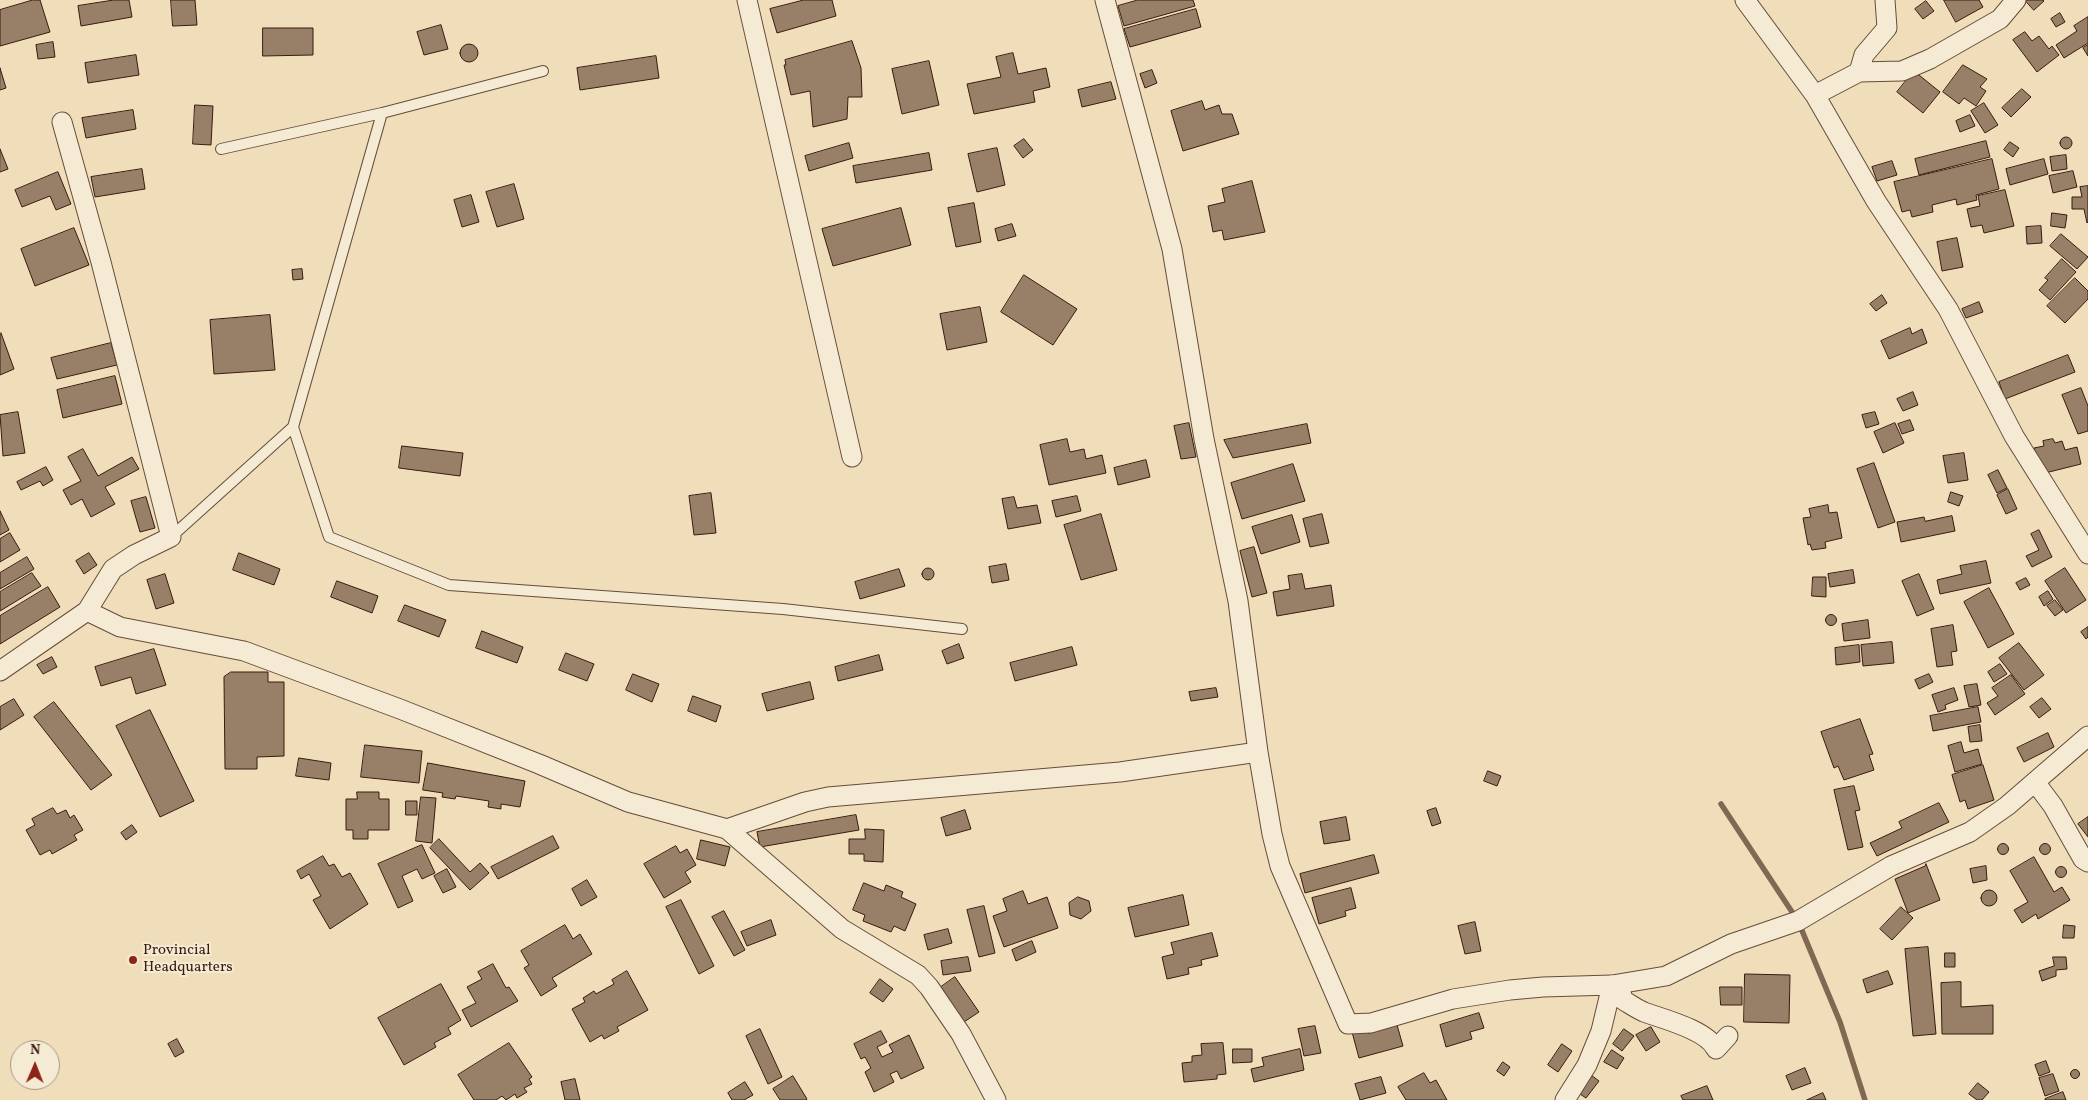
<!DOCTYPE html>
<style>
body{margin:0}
#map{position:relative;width:2088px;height:1100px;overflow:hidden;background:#f0debb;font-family:Vollkorn,serif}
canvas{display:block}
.north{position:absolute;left:10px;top:1040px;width:50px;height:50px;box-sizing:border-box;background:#f5ead3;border:1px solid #a99785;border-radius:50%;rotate:1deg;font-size:14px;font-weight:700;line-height:20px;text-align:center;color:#381b0f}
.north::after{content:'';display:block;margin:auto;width:18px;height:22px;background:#8f2418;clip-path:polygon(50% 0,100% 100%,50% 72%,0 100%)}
</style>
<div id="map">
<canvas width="2088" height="1100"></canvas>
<div class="north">N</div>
</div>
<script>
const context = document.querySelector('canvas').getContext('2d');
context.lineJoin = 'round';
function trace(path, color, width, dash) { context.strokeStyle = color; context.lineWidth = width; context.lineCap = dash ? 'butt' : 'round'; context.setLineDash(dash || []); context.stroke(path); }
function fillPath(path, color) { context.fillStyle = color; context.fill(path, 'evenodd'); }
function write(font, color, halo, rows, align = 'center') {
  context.font = font + ' Vollkorn,serif'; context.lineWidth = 4; context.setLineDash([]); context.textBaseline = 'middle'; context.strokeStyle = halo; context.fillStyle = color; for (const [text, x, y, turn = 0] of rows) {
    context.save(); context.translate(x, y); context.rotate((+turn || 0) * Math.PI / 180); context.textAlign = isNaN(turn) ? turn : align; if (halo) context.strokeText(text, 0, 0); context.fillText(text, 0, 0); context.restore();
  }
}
const stream = new Path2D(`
 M1721 804 1798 921 1840 1022 1865 1100`);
const building = new Path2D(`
 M33 0H40L50 32 0 46V10Z
 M114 0H129L132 17 81 26 78 6Z
 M171 0H195L197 25 173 26Z
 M804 0H832L836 16 777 33 770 9Z
 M1138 0H1193L1195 6 1124 26 1118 6Z
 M1944 0H1979L1983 7 1956 22Z
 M2025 0H2043L2044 1 2034 10Z
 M1926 1 1934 11 1923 19 1915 9Z
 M1196 9 1201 27 1130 47 1124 29Z
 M2060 13 2065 22 2056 27 2051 19Z
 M2088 17V43L2064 58 2056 45 2077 31 2074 26Z
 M441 25 448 49 424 55 417 32Z
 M263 28H313V55L263 56Z
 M2025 32 2032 41 2039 36 2049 49 2052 46 2059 55 2037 72 2013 40Z
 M852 41 861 68 862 97H848L847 119 813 127 810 91 791 95 784 65H786L785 60Z
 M53 42 55 57 38 59 36 45Z
 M460 53a9 9 0 1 1 18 0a9 9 0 1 1-18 0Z
 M2088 45V56L2083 48Z
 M1013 53 1018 74 1046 68 1050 87 1033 91 1035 102 974 114 967 84 1001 77 996 57Z
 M136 55 139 75 88 83 85 63Z
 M656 56 659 78 580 90 577 68Z
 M929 61 939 105 902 114 892 69Z
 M1963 65 1987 79 1980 87 1986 91 1976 106 1964 98 1959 104 1943 92Z
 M0 68 6 88 0 90Z
 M1152 70 1157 83 1145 88 1140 74Z
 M1914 71 1940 92 1923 113 1897 92Z
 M1111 82 1116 99 1082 107 1078 90Z
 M2022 89 2031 97 2011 117 2002 108Z
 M1202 101 1205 110 1219 105 1222 114H1232L1239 134 1183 151 1171 111Z
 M1984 103 1998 125 1985 133 1971 111Z
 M195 105 213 106 211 145 193 144Z
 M133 110 136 129 86 138 82 118Z
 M1970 115 1975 126 1960 132 1956 121Z
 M2060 143a6 6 0 1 1 12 0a6 6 0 1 1-12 0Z
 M1024 139 1033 150 1023 158 1014 146Z
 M1986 141 1990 157 1919 175 1915 159Z
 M2010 142 2019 148 2013 157 2004 150Z
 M849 143 853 158 809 171 805 156Z
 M997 148 1005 185 977 192 968 154Z
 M0 149 8 169 0 172Z
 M929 153 932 170 856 183 853 166Z
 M2066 155 2067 169 2052 171 2050 157Z
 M1992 159 1999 189 1976 195 1977 200 1957 205 1956 199 1932 205 1933 212 1912 217 1910 210 1902 212 1894 182Z
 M2044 159 2048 174 2010 185 2006 169Z
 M1892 161 1897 175 1877 181 1872 167Z
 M142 169 145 189 95 197 91 177Z
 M2073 171 2077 187 2053 193 2049 176Z
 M58 172 71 204 56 210 50 196 22 207 15 190Z
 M1252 181 1265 232 1224 240 1222 230 1213 232 1208 206 1225 202 1222 189Z
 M514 184 524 219 497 227 486 192Z
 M2088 186V222L2087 223 2084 209H2072V197H2082L2080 187Z
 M2005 190 2014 226 1984 233 1982 225 1971 227 1967 209 1980 206 1978 196Z
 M471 195 479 222 462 227 454 200Z
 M974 203 981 242 956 247 948 208Z
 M901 208 911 245 833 266 822 229Z
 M2052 213 2067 215 2065 228 2051 226Z
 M1012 224 1016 236 998 241 995 229Z
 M2041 226 2042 243 2027 244 2026 227Z
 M74 228 89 265 35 286 21 249Z
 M2061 234 2088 257 2077 269 2050 246Z
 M1957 238 1963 267 1942 271 1937 242Z
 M2062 259 2076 272 2050 300 2039 290 2048 280 2045 278Z
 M302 269 303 279 293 280 292 270Z
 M1024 275 1077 309 1053 345 1001 312Z
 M2075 278 2088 291V299L2065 323 2047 306Z
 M1882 295 1887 303 1876 311 1870 304Z
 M1979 302 1983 312 1966 318 1962 309Z
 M980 307 987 342 947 350 940 314Z
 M270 315 275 370 214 374 210 320Z
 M1910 328 1912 334 1922 329 1927 343 1889 359 1881 341Z
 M1 333 14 369 0 375V334Z
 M111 343 117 365 57 379 51 358Z
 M2068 355 2075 372 2005 399 1999 382Z
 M115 376 122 404 63 418 57 390Z
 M2081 388 2088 406V431L2078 434 2062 395Z
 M1913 392 1918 405 1903 411 1897 399Z
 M18 412 25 453 3 456 0 415Z
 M1875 412 1879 424 1866 428 1862 415Z
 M1910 420 1914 430 1902 434 1898 424Z
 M1189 423 1196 457 1181 459 1174 426Z
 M1895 423 1904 443 1883 453 1874 432Z
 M1307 424 1311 443 1233 458 1224 440Z
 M1067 439 1070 452 1084 449 1086 459 1102 455 1106 473 1049 485 1040 445Z
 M2053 439 2055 443 2062 441 2065 450 2077 447 2081 464 2041 474 2034 448 2044 446 2043 441Z
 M402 446 463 453 460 476 399 468Z
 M83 449 98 476 132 457 139 469 105 487 115 504 91 517 82 499 71 505 63 490 81 481 68 457Z
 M1964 453 1968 480 1948 483 1943 456Z
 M1146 460 1150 477 1118 485 1114 468Z
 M1874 463 1895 522 1878 528 1857 469Z
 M1293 464 1305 501 1242 519 1231 483Z
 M46 467 53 480 43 486 40 481 21 490 17 482Z
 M1998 470 2007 488 1997 493 1988 475Z
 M2008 489 2017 509 2006 514 1997 495Z
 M1951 492 1963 496 1959 506 1948 502Z
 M711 493 716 533 694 535 689 496Z
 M1077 496 1081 511 1056 517 1052 501Z
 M146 497 155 528 140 532 131 501Z
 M1014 497 1017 508 1037 505 1041 523 1008 529 1002 499Z
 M1828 505 1829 513 1837 512 1842 538 1825 542 1826 548 1812 550 1810 544 1808 545 1803 518 1811 517 1809 509Z
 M0 511 9 530 0 535Z
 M1101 514 1117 570 1081 580 1064 525Z
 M1322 514 1329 543 1310 547 1303 519Z
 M1292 515 1300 542 1261 554 1252 527Z
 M1952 516 1955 531 1901 542 1897 522 1924 517 1925 521Z
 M2039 530 2052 557 2032 567 2026 556 2039 550 2031 534Z
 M10 533 20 550 0 562V539Z
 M1254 547 1267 593 1252 597 1240 551Z
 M89 553 97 565 84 574 76 561Z
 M239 553 280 569 274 585 233 570Z
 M27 557 34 569 0 589V573Z
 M1986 561 1991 583 1940 594 1937 580 1962 574 1960 566Z
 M1006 564 1009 580 992 583 989 567Z
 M922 574a6 6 0 1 1 12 0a6 6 0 1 1-12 0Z
 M2065 568 2086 600 2066 613 2045 581Z
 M899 569 905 586 860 599 855 582Z
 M1853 570 1855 583 1830 587 1828 574Z
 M32 573 41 586 0 611V592Z
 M165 574 174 603 156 609 147 580Z
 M1302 574 1305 589 1331 585 1334 606 1277 616 1273 592 1290 589 1288 576Z
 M1919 574 1934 609 1917 616 1902 581Z
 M1813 577H1826V597L1812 596Z
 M2026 578 2030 585 2020 590 2016 583Z
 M337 581 378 596 372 613 331 597Z
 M48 587 60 607 0 644V616Z
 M1989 588 2014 634 1988 648 1964 602Z
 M2048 591 2053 599 2044 606 2039 597Z
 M2055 600 2063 610 2055 616 2047 606Z
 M405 605 446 620 439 637 398 621Z
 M1825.5 620a5.5 5.5 0 1 1 11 0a5.5 5.5 0 1 1-11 0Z
 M1868 620 1870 638 1844 641 1842 624Z
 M1953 625 1957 651 1951 652 1953 665 1937 667 1931 629Z
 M2088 627V637L2086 639 2081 632Z
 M482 631 523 647 517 663 476 648Z
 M1892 642 1894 663 1863 666 1861 645Z
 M2019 643 2044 675 2024 690 1999 658Z
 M959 644 964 658 947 664 942 651Z
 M1859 645 1860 662 1836 665 1835 648Z
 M1072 647 1077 665 1015 681 1010 663Z
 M154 649 166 685 136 694 131 677 101 686 95 667Z
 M566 653 594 664 587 681 559 670Z
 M879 655 883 670 838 681 835 667Z
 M52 657 57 667 43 674 37 665Z
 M2000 664 2007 674 1994 682 1988 672Z
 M231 672H268V682H284V756L257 757V769H225L224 677Z
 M633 674 659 684 652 702 626 690Z
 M1929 674 1933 682 1919 689 1915 680Z
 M2011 675 2025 694 1995 715 1987 703 1998 696 1992 688Z
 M810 682 814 699 767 711 762 694Z
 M1977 684 1981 705 1969 707 1964 686Z
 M1216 688 1218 697 1191 701 1189 692Z
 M1954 688 1958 700 1945 705 1946 709 1938 712 1932 695Z
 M693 696 721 706 716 722 688 711Z
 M2042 698 2051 709 2039 718 2030 707Z
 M14 699 24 715 0 730V707Z
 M54 702 112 775 91 790 34 717Z
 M1978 707 1981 722 1933 731 1930 716Z
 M150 710 194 801 160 817 116 726Z
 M1860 719 1873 754 1869 755 1874 770 1844 780 1838 766 1834 768 1821 732Z
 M1980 725 1982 741 1970 742 1968 727Z
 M2048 733 2054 747 2024 762 2017 748Z
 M1961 742 1964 753 1978 749 1982 764 1955 772 1948 746Z
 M365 745 422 751 419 783 361 777Z
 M299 758 331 763 329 780 296 776Z
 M428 763 525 781 520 807 501 804V809L488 807 489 801 456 796 455 799 442 797 443 793 423 790Z
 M1983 765 1994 800 1968 809 1965 800 1960 802 1952 775Z
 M1488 771 1501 776 1497 786 1484 781Z
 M1854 786 1860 810 1855 811 1863 847 1848 850 1834 790Z
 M357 792H379V799H389V830H368V839H353V830H346V799H357Z
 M421 797 436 798 432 843 416 841Z
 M406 801H417V815H406Z
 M1939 803 1949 822 1877 856 1870 843 1902 828 1899 822Z
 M53 808 57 814 66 810 70 818 74 815 83 830 74 835 77 840 52 854 50 850 40 855 26 830 35 825 32 819Z
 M1436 808 1441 823 1432 826 1427 811Z
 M965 810 971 829 946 836 941 818Z
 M856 815 859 830 760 847 757 832Z
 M1346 817 1350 840 1324 844 1320 822Z
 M2088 817V837L2078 824Z
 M132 825 137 832 126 840 121 833Z
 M865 829 884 830 883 862 864 861V854H849V839H865Z
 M553 836 559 848 498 879 491 867Z
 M439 839 470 872 480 863 489 873 470 890 430 848Z
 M701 840 730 847 725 866 697 859Z
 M2039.5 849a5.5 5.5 0 1 1 11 0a5.5 5.5 0 1 1-11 0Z
 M1997.5 849a5.5 5.5 0 1 1 11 0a5.5 5.5 0 1 1-11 0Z
 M422 845 435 873 422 879 417 869 402 876 413 901 398 908 378 864Z
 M676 846 680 853 687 849 696 865 685 872 691 882 664 898 644 864Z
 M1374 855 1379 873 1305 893 1300 874Z
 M323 856 329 866 334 864 342 877 350 873 368 904 330 929 313 900 321 896 309 874 301 879 297 871Z
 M2034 857 2054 892 2062 887 2070 900 2038 919 2036 914 2022 923 2014 910 2028 902 2010 871Z
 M1926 864 1940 900 1908 913 1895 879 1925 866Z
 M1986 866 1987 880 1973 883 1970 869Z
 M2055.5 872a5.5 5.5 0 1 1 11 0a5.5 5.5 0 1 1-11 0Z
 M447 869 456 887 443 893 434 876Z
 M587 880 597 897 581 906 572 889Z
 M864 883 884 891 886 885 903 892 901 897 916 904 905 931 894 926 891 932 863 921 865 915 853 910Z
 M1351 888 1356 908 1345 911 1346 916 1319 924 1312 898Z
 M1981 898a8 8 0 1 1 16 0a8 8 0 1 1-16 0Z
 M1023 891 1028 904 1047 897 1058 928 1004 947 993 916 1007 911 1003 899Z
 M1183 895 1189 925 1135 937 1128 908Z
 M1078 897 1089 901 1091 911 1081 919 1070 915 1069 903Z
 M681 900 714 966 699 974 666 907Z
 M984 906 995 953 979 957 967 910Z
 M1901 907 1913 918 1892 940 1880 929Z
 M724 911 745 950 734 956 712 917Z
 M771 920 776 935 747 946 741 932Z
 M1475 922 1481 951 1465 954 1458 926Z
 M565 925 573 939 580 934 592 954 552 978 557 986 541 996 524 968 529 965 521 951Z
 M2064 925 2075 926 2074 938H2063Z
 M948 929 952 943 928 950 924 935Z
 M1212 933 1218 956 1201 960 1202 965 1188 968 1189 974 1167 979 1162 957 1174 954 1171 943Z
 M1032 941 1036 952 1016 961 1012 950Z
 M1928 947 1936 1034 1913 1036 1905 949Z
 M1945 953H1955V967H1945Z
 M968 957 971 971 943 975 941 961Z
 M2053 957H2066L2067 969 2056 970V976L2042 981 2039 971 2054 966Z
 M493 964 506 988 509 987 518 1001 471 1027 462 1010 476 1003 467 987 482 979 478 972Z
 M627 971 648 1010 617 1027 619 1031 604 1039 602 1035 590 1042 572 1009 585 1002 583 998 594 991 596 994 614 984 612 980Z
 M1888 971 1893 984 1867 993 1863 980Z
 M1745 974 1790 975 1789 1023 1744 1022Z
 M955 977 979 1012 964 1022 941 987Z
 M880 979 893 989 883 1002 870 993Z
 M1961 982V1007L1993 1005V1034H1942L1941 983Z
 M441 984 461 1020 448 1028 451 1034 434 1043 436 1047 404 1065 378 1018Z
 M1720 987H1742V1005H1721Z
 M1479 1013 1484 1028 1470 1032 1472 1039 1446 1047 1440 1025Z
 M1397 1025 1403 1046 1359 1058 1352 1032 1366 1028 1368 1033Z
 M1315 1026 1321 1053 1304 1056 1298 1029Z
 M1651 1027 1660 1042 1646 1051 1636 1035Z
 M760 1029 782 1077 768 1084 746 1036Z
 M1624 1029 1634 1036 1622 1051 1613 1044Z
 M881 1031 887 1042 877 1047 882 1057 893 1052 889 1045 909 1035 924 1068 901 1079 897 1071 890 1074 894 1082 874 1092 865 1072 871 1068 865 1057 861 1059 854 1044Z
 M177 1039 184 1052 175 1057 168 1044Z
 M509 1043 532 1077 529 1079 532 1084 524 1088 527 1092 517 1098 515 1094 506 1100 502 1096 496 1100H474L458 1075Z
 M1223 1043 1226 1074 1217 1075V1079L1184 1082 1182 1063 1192 1062V1056L1202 1055 1201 1044Z
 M1562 1044 1572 1051 1558 1072 1548 1065Z
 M1233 1049H1252V1062L1233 1063Z
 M1300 1049 1304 1070 1254 1082 1251 1069 1264 1066 1262 1058Z
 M1612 1050 1624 1058 1617 1069 1604 1062Z
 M2046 1061 2050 1072 2039 1076 2035 1065Z
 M1503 1062 1510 1067 1504 1076 1497 1071Z
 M1805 1068 1811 1083 1792 1090 1786 1076Z
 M2070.5 1074a4.5 4.5 0 1 1 9 0a4.5 4.5 0 1 1-9 0Z
 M1424 1073 1430 1083 1436 1080 1447 1100H1406L1398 1087Z
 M2053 1074 2059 1091 2045 1096 2039 1078Z
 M1591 1075 1599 1081 1586 1098 1577 1092Z
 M793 1076 807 1099 806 1100H780L773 1089Z
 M1381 1077 1386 1093 1360 1100 1355 1084Z
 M575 1079 580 1100H565L561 1082Z
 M745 1082 753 1095 744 1100H732L728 1093Z
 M1978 1083 1989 1092 1982 1100H1977L1969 1094Z
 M1707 1086 1713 1100H1683L1681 1096Z
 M2063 1092 2066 1100H2045V1099Z
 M1823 1093 1826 1100H1807Z`);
const lane = new Path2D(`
 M221 149 382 113
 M293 427 329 537 449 585 783 609 962 629
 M171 537 293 427 382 113 543 71`);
const street = new Path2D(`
 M747 0 852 457
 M1745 0 1815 95 1876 201 1948 309 2014 436 2088 554
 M1859 72 1864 55 1887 28 1885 0
 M1815 95 1859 72 1902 71 1930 59 2000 19 2016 0
 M87 611 120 627 244 651 400 709 539 764 628 802 727 829 805 802 828 797 1120 772 1258 752 1238 601 1204 439 1172 249 1105 0
 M0 671 87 611 113 569 134 555 171 537 101 262 62 122
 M1258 752 1272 834 1280 866 1348 1024 1371 1023 1453 999 1510 990 1543 987 1612 985 1666 976 1731 944 1798 921 1891 866 1970 832 2007 806 2088 736
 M2035 782 2053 806 2083 859 2088 862
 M727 829 842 929 918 975 929 987 961 1034 996 1100
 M1619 985 1623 1000C1630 1004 1637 1009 1644 1012 1663 1019 1707 1030 1716 1049L1728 1036
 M1565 1100 1587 1065 1601 1031 1612 985`);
const markers = [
 [133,960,5,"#8f2418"]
];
const poiNames = [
 ["Provincial",143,951],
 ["Headquarters",143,968]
];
trace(stream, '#816853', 5.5);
fillPath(building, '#988068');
trace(building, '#381b0f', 1);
trace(lane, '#664c3a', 12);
trace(street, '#664c3a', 21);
trace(lane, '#f5ead3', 10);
trace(street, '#f5ead3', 19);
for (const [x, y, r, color] of markers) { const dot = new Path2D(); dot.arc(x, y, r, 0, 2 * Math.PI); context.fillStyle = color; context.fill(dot); trace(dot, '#f5ead3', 2); }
write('15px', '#381b0f', '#f5ead3', poiNames, 'left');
</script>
